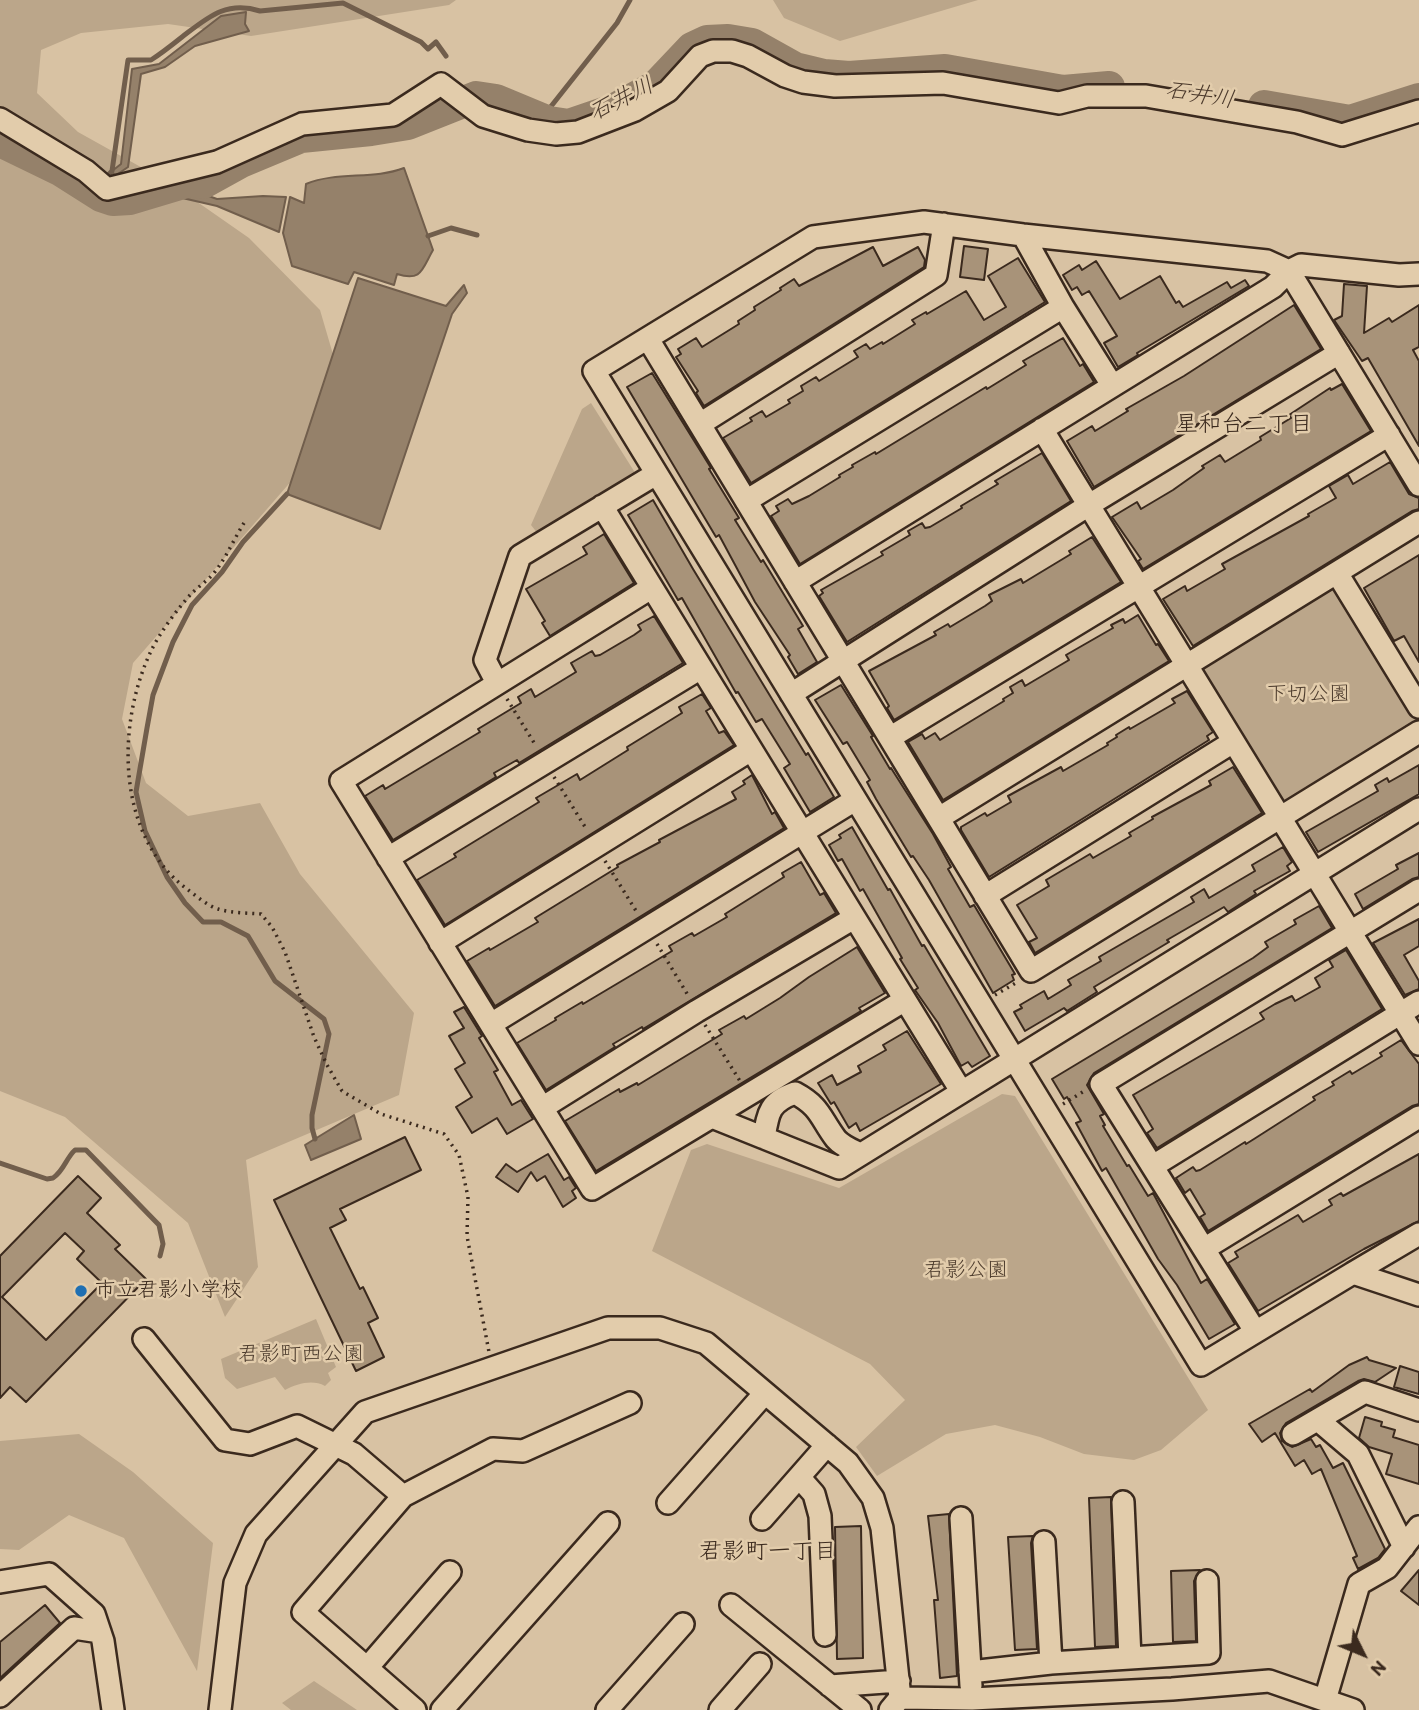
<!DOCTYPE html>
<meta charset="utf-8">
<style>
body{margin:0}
#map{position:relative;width:1419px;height:1710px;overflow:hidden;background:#d8c2a3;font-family:Itim,sans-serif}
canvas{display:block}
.north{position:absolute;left:1328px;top:1619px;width:70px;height:70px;-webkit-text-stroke:5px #e2ccab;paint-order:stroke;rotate:133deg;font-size:19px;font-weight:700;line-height:28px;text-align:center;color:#3b2a1e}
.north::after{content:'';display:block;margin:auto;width:24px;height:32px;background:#3b2a1e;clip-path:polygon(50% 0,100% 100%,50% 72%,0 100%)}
</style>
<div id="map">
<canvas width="1419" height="1710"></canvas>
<div class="north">N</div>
</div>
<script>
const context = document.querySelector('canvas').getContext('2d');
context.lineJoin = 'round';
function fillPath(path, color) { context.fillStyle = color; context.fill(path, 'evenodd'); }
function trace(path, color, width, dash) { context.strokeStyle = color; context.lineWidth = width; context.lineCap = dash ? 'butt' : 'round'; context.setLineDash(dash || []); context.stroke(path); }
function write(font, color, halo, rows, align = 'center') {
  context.font = font + ' Itim,"Klee One",sans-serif'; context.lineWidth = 5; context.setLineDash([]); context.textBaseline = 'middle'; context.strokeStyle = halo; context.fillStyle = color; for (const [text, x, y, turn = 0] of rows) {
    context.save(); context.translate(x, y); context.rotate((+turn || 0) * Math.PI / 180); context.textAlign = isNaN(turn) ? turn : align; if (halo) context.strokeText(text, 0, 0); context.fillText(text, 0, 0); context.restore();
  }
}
const green = new Path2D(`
 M0 0H456L449 5 251 36 168 24 81 33 41 50 37 93 78 132 173 185 249 238 320 310 337 368 294 478 133 663 122 719 146 783 188 816 260 803 300 874 414 1013 399 1095 246 1160 258 1267 225 1317 188 1223 65 1117 0 1091Z
 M773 0H978L840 41 784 18Z
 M591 403 639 479 542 539 531 525 582 409Z
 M1328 586 1340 589 1416 716 1414 729 1289 806 1278 804 1199 674 1203 664Z
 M1002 1094 1015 1096 1208 1410 1161 1450 1134 1460 1084 1454 1040 1437 995 1425 946 1434 877 1476 856 1447 905 1400 870 1364 652 1251 691 1150 707 1144 839 1188Z
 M316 1319 336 1367 328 1373 331 1380 325 1386C312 1379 297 1384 285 1390L275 1377 237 1389 225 1378 221 1359Z
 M79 1434 133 1472 213 1543 197 1671 124 1538 69 1515 19 1550 0 1549V1441Z
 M314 1681 357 1710H291L282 1703Z`);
const water = new Path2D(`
 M246 12 245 24 249 31 195 46 165 67 141 74 128 167 115 176 112 171 121 164 132 69 159 64 221 16Z
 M404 168 433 250C422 269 422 282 397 274L394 285 354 272 348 284 292 266 283 233 290 197 304 203 306 184C337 171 373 180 404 168Z
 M186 188 217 199 263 196 286 197 279 232 217 206 165 194Z
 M358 278 446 306 464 285 467 293 452 314 380 529 287 494Z
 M354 1115 361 1139 311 1160 305 1145Z`);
const stream = new Path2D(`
 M541 119 617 23 630 0
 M103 181 112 171 128 60H151C162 53 172 45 182 37 207 18 226 0 260 11L343 3 421 42 428 49 436 42 446 56
 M167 188 181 192
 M428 236 451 228 477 235
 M287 494 243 542 222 572 192 605 173 642 153 695 147 728 136 792 145 831 167 877 185 903 203 922H221L248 936 275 981 324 1019 329 1034 312 1115V1128L315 1139
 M0 1163 47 1179 53 1178C64 1171 66 1158 75 1150H86L159 1225 163 1244 160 1256`);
const river = new Path2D(`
 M1264 106 1350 121 1419 99
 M0 141 60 170 101 196 113 200 130 199 190 181 203 183 241 162 301 137 371 130 408 124 476 97 496 100 549 122 569 125 613 110 656 86 692 48 707 41 728 40 752 44 795 68 824 75 849 77 945 70 1063 91 1109 87`);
const building = new Path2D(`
 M964 246 988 249 984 280 960 277Z
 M873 247 883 266 918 247 925 260 924 267 704 406 696 393 698 391 676 357 681 354 678 349 696 338 702 347 739 324 738 321 755 310 754 307 781 290 780 288 794 279 799 286Z
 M1018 258 1045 302 751 483 723 438 752 421 750 418 762 411 766 417 790 403 788 400 803 391 801 386 816 377 819 381 858 357 854 351 866 344 870 349 882 342 883 344 915 324 912 320 926 312 927 314 966 291 984 320 1006 307 988 276Z
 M1096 261 1120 299 1160 276 1176 303 1179 301 1183 307 1227 282 1231 288 1245 280 1249 286 1137 353 1138 355 1118 367 1104 343 1117 336 1089 291 1082 295 1077 287 1072 290 1063 275 1079 265 1082 270Z
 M1344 284 1367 286 1364 333 1389 318 1392 322 1419 305V347L1413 350 1419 361V446L1368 358 1362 361 1334 320 1342 316Z
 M1294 305 1321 349 1094 487 1067 441 1092 426 1095 431 1128 411 1126 409 1184 376Z
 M1063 338 1080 366 1083 364 1094 382 800 564 771 516 779 511 776 506 788 499 792 504 809 496 840 477 839 475 853 467 852 465 875 452 876 454 986 387 987 389 1026 365 1023 361Z
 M652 373 711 468 709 469 739 518 735 520 761 562 763 560 803 626 798 629 817 662 798 674 788 657 790 655 755 602 719 535 716 537 627 387Z
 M1342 384 1371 431 1143 569 1138 561 1141 559 1112 517 1137 502 1141 509 1173 490 1204 468 1202 466 1220 455 1225 462 1261 440 1260 437 1291 418 1289 415 1330 388 1331 390Z
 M1042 453 1071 501 847 642 819 596 823 593 821 590 883 555 881 552 910 535 908 531 922 523 925 528 930 527 962 508 961 506 998 484 995 481Z
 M1390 462 1409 494 1419 498V509L1412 511 1193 646 1163 599 1185 586 1187 591 1225 569 1222 564 1309 516 1308 514 1336 498 1329 486 1348 475 1353 484Z
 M653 500 693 569 806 755 808 753 834 797 810 812 784 768 790 764 762 719 756 722 738 692 736 693 682 598 678 600 628 515Z
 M604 534 634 583 550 636 542 623 545 621 526 589 587 554 583 547Z
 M1092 537 1121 582 894 720 887 708 889 706 869 671 936 635 934 632 948 624 950 627 985 606 992 601 989 595 1021 579 1023 583 1071 554 1069 551Z
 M1419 555V662L1404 636 1394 641 1364 588Z
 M1138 615 1156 645 1158 644 1169 661 943 800 908 742 922 734 925 739 935 733 940 740 1004 701 1003 699 1013 693 1010 687 1022 680 1025 686 1069 660 1066 655 1113 628 1111 625 1123 619 1125 623Z
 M654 616 683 663 519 763 517 760 494 773 496 777 393 840 365 796 383 785 385 789 480 732 478 729 521 703 518 697 531 689 535 697 576 672 571 663 592 651 595 656 600 655 634 635 641 630 638 625Z
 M841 685 873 736 871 737 890 769 891 768 933 834 951 867 948 869 970 907 974 905 1015 974 1012 975 1014 980 993 993 929 880 913 856 911 857 876 799 867 782 870 780 847 742 843 744 815 700Z
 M1187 691 1213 732 1207 736 1209 740 989 877 961 830V827L985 813 987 816 1011 802 1008 796 1028 785 1061 767 1063 771 1108 745 1107 743 1117 737 1116 735 1129 727 1130 729 1175 703 1172 699Z
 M702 694 711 708 706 711 719 733 724 731 734 745 445 925 417 880 456 857 454 854 539 802 536 798 577 774 580 780 628 750 627 747 682 713 679 707Z
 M1419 765V794L1318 852 1306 832 1378 791 1375 785 1387 778 1389 782Z
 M1233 767 1262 813 1035 953 1029 942 1037 938 1017 905 1049 886 1046 880 1090 854 1093 858 1131 836 1129 833 1153 819 1152 817 1211 785 1209 781Z
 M752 775 772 814 775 812 784 828 495 1006 467 961 489 948 490 950 538 922 535 918 618 867 617 865 660 842 659 840 736 799 732 792 745 784 743 781Z
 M852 827 888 890 890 889 922 946 924 945 990 1056 972 1067 968 1062 961 1066 938 1023 915 990 918 988 900 959 902 958 863 889 860 891 842 859 838 861 829 845 841 838 839 835Z
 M1283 847 1292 862 1287 866 1290 871 1254 891 1256 894 1228 912 1224 907 1167 940 1169 942 1094 987 1097 992 1067 1011 1064 1008 1025 1031 1014 1012 1022 1008 1020 1005 1044 991 1048 999 1071 985 1068 980 1101 961 1099 957 1194 902 1191 897 1204 889 1209 898 1255 871 1252 865Z
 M1419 853V877L1412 879 1363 909 1355 894 1398 869 1396 865Z
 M801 862 820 895 824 893 836 913 643 1029 642 1027 613 1044 615 1047 546 1090 517 1043 556 1020 555 1018 582 1002 583 1004 672 951 669 946 692 933 694 936 727 917 725 914 784 877 782 873Z
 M1319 906 1332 928 1094 1073 1087 1085 1104 1114 1100 1116 1105 1125 1103 1126 1127 1166 1129 1165 1148 1196 1153 1193 1201 1283 1207 1279 1235 1324 1209 1339 1177 1285 1158 1259 1106 1168 1102 1171 1076 1123 1081 1121 1067 1097 1064 1099 1052 1079 1253 958 1268 947 1265 942 1296 924 1294 920Z
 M1419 919V946L1404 955 1419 981V989L1405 995 1373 943Z
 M857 947 885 993 859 1008 861 1011 596 1171 565 1121 619 1089 620 1092 637 1083 638 1085 722 1034 719 1030 744 1016 746 1019 780 998 809 977Z
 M1346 950 1382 1009 1157 1148 1147 1133 1153 1129 1133 1095 1264 1019 1260 1013 1275 1004 1292 996 1295 1001 1320 987 1315 978 1333 967 1329 960Z
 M464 1007 482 1036 479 1038 498 1070 494 1072 512 1105 521 1100 533 1119 507 1134 497 1118 472 1133 456 1107 472 1097 455 1069 465 1063 449 1036 464 1028 454 1012Z
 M907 1031 941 1084 860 1131 856 1123 849 1128 834 1102 831 1104 818 1083 832 1075 837 1085 861 1072 858 1066 886 1050 883 1045Z
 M1401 1040 1419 1064V1104L1412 1106 1208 1231 1200 1217 1205 1214 1190 1189 1185 1193 1176 1178 1193 1167 1196 1171 1200 1170 1245 1142 1246 1144 1254 1139 1315 1100 1313 1097 1334 1085 1332 1082 1350 1071 1352 1074 1382 1056 1380 1053Z
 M405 1137 421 1170 340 1209 346 1220 330 1228 360 1289 363 1287 378 1318 368 1323 384 1357 356 1371 274 1200Z
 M548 1154 564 1180 569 1177 576 1188 572 1191 576 1198 563 1207 545 1176 537 1181 531 1172 518 1192 496 1177 506 1164 517 1172Z
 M1419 1154V1221L1364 1249 1258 1311 1228 1263 1238 1257 1235 1252 1298 1215 1303 1222 1332 1205 1329 1200 1341 1193 1343 1196Z
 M78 1176 101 1198 87 1213 120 1245 115 1249 146 1279 26 1402 10 1387 0 1398V1256ZM65 1233 84 1251 77 1259 102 1283 46 1340 2 1297Z
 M1367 1357 1369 1360 1396 1368 1375 1382 1364 1379 1358 1381 1286 1423 1280 1433 1282 1441 1292 1447 1311 1439 1316 1447 1320 1445 1333 1468 1343 1463 1385 1549 1378 1558 1358 1569 1353 1558 1357 1556 1321 1469 1312 1474 1304 1460 1295 1466 1275 1433 1262 1442 1249 1424 1310 1389 1312 1392 1349 1365Z
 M1400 1366 1419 1372V1394L1394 1387Z
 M1365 1417 1382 1422 1381 1426 1395 1430 1393 1437 1419 1445V1484L1386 1474 1392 1454 1369 1447 1359 1438Z
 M1111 1497 1116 1646 1095 1647 1089 1498Z
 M949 1514 957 1676 940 1678 934 1600H938L928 1516Z
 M861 1526 863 1658 837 1659 835 1527Z
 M1033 1536 1031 1543 1037 1649 1015 1650 1008 1537Z
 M1200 1570 1194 1581 1196 1641 1173 1642 1171 1571Z
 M1419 1570V1605L1401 1591Z
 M45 1605 60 1623 0 1678V1642Z`);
const path = new Path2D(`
 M244 523C234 539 226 558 214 573 207 581 198 587 191 594 178 608 159 634 151 651 116 725 116 836 187 889 196 896 208 906 218 909 231 913 247 913 261 914L272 927 285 952 314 1037 327 1065 342 1091 381 1114 444 1134 459 1155 468 1197 467 1236 489 1352
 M507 699 536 746
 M554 777 587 830
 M605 861 638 914
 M657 944 689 997
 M995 995 1019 981
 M705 1025 740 1081
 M1063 1104 1086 1090`);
const minor = new Path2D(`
 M0 119 86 171 107 189 217 162 302 124 393 115 441 84 483 116 528 130 556 134 578 132 635 110 668 91 700 56 713 51H732L748 56 785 76 803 82 835 86 943 83 1059 103 1087 96H1146L1297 122 1342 135 1419 111
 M1023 235 1063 307 1112 385
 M648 339 1031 971 1419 732
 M700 424 936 275 944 224
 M1042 429 1419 1044
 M1419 485 1289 271 1267 261 1023 235 924 222 813 237 594 371 1201 1365 1353 1273 1419 1295
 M746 501 1063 307
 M602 506 961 1091
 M1337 573 1419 707
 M795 582 1273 287 1289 271 1301 265 1399 275 1419 274
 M651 588 341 781 592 1189 905 1000
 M497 683 485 660 520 556 656 474
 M791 694 1089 505 1339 353
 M891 737 1389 435
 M939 818 1419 522
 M388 858 701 668
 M985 896 1233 742
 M440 943 751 750
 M491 1024 855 800
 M542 1108 697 1011 854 918
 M712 1117 839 1168 1419 809
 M764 1138C768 1113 769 1102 795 1093 821 1107 820 1118 836 1139 842 1146 852 1150 860 1154
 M1153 1166 1419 1002
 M1204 1249 1419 1117
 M1353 1273 1419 1234
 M1255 1331 1101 1084 1419 890
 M144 1339 225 1440 250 1444 297 1426 354 1454 403 1496
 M1318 1420 1358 1454 1404 1547
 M1293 1434 1365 1392 1419 1410
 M799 1477 814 1494 820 1516 825 1635
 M1123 1502 1130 1658
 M668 1503 765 1393
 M961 1518 971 1686
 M762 1519 827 1445
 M1044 1542 1051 1663
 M0 1582 49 1574 94 1614 103 1641 113 1710
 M731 1605 860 1710
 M367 1668 450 1572
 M970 1672 1051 1663 1209 1653 1207 1581
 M830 1686 899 1681
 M0 1696 74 1628 100 1632
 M1325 1700 1359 1584 1387 1568 1419 1527
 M220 1710 235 1583 256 1534 365 1412 608 1328H660L706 1343 848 1463 873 1498 882 1528 900 1698
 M415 1710 303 1612 403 1496 493 1449 523 1451 630 1403
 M442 1710 608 1523
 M607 1710 683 1624
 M720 1710 760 1664
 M890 1710 900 1698 972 1699 1172 1689 1269 1681 1353 1710`);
const markers = [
 [81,1291,7,"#1f6fb2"]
];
const parkNames = [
 ["下切公園",1308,695],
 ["君影公園",966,1271],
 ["君影町西公園",301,1355]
];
const poiNames = [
 ["市立君影小学校",95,1291]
];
const waterNames = [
 ["石井川",1200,96,9],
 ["石井川",622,100,-27]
];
const neighbourhoodNames = [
 ["星和台二丁目",1244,425],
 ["君影町一丁目",768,1552]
];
fillPath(green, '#bba68a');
fillPath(water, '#95816a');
trace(water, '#715e4c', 2);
trace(stream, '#715e4c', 5);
trace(river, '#95816a', 32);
fillPath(building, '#a89379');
trace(building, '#3b2a1e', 2);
trace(minor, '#3b2a1e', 26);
trace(path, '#3b2a1e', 3.5, [2, 5]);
trace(minor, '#e2ccab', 21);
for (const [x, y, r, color] of markers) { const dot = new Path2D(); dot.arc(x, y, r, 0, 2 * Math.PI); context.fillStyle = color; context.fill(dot); trace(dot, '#e2ccab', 2.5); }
write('21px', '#4e3d2e', '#e2ccab', parkNames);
write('21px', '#3b2a1e', '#e2ccab', poiNames, 'left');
write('italic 23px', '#4d3b2d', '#e2ccab', waterNames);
write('23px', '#3b2a1e', '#e2ccab', neighbourhoodNames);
</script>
